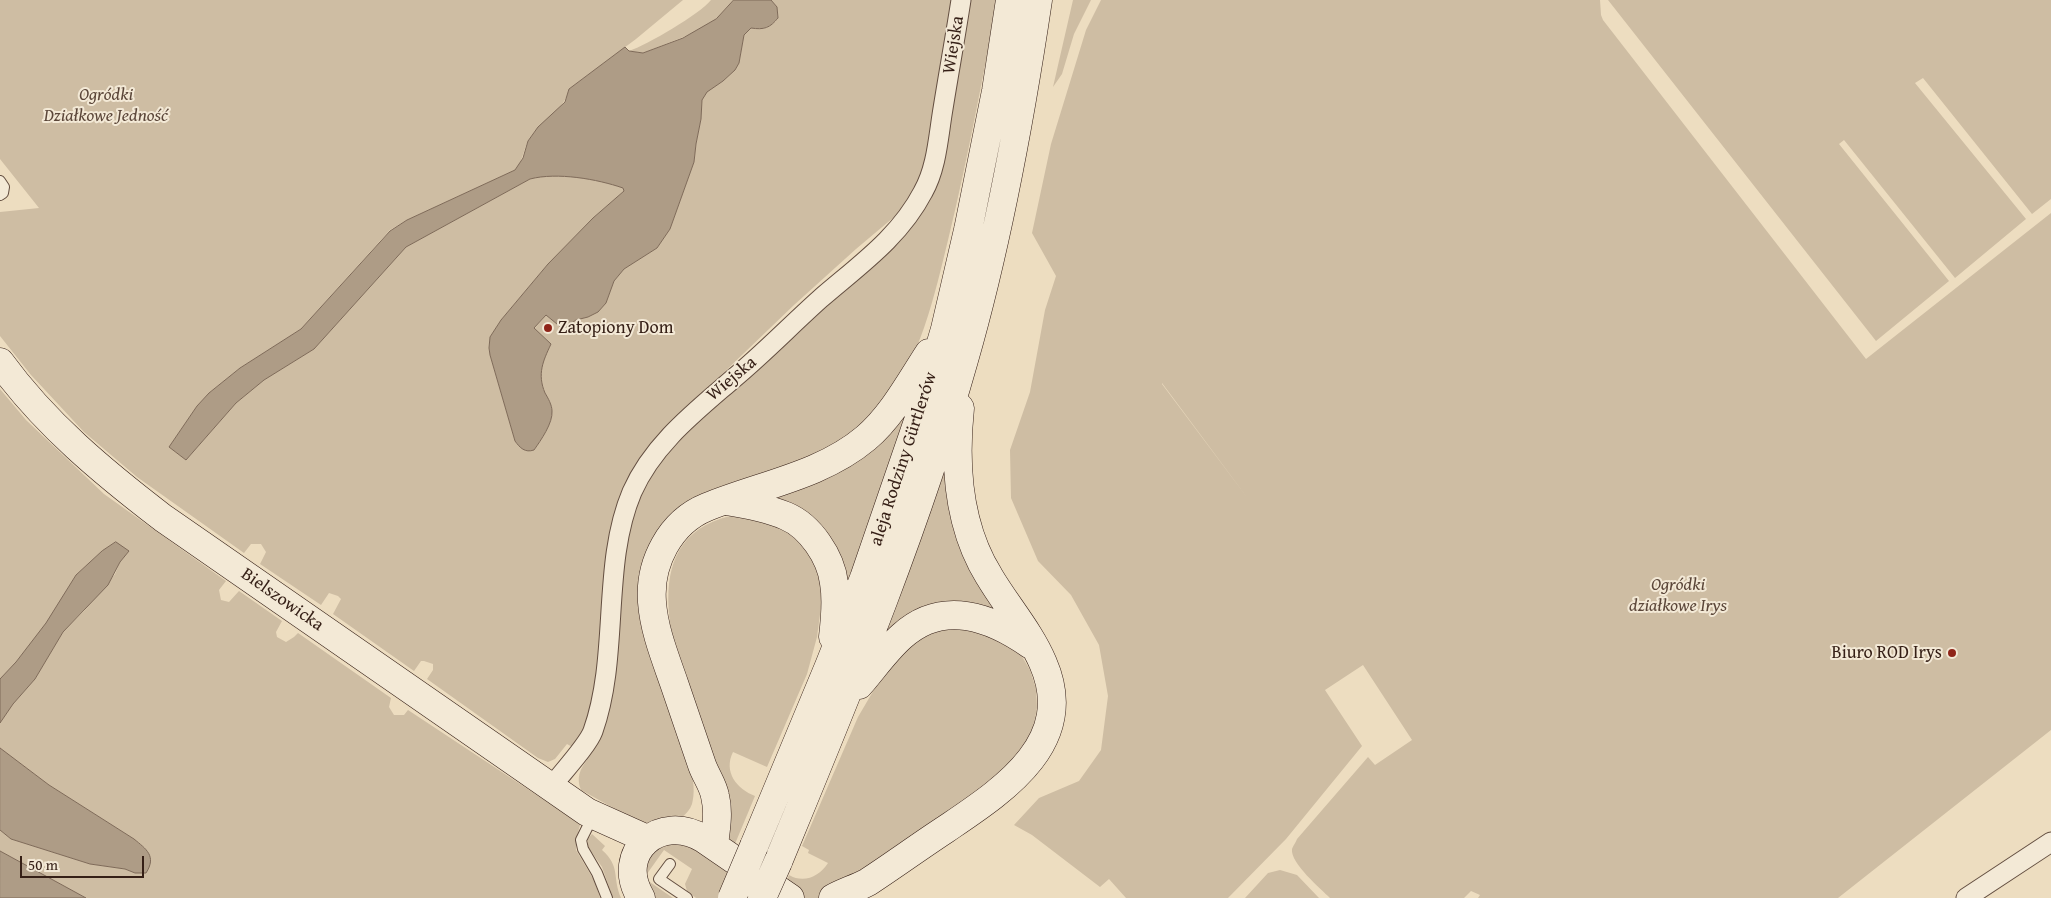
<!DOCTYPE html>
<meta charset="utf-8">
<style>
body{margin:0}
#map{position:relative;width:2051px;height:898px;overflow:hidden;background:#edddc0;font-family:"Gentium Book Plus",serif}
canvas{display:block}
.scale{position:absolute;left:20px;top:856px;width:124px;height:22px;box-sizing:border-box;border:2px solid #351f16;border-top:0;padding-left:6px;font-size:15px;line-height:18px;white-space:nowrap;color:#351f16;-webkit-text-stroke:4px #f3e9d6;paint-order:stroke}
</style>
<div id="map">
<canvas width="2051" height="898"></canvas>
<div class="scale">50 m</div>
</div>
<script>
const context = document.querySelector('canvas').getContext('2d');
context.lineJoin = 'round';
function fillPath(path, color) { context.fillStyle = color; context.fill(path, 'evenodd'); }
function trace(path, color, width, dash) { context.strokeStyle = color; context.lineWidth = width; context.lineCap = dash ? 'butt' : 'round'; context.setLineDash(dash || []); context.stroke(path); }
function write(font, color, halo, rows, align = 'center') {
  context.font = font + ' "Gentium Book Plus",serif'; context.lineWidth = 4; context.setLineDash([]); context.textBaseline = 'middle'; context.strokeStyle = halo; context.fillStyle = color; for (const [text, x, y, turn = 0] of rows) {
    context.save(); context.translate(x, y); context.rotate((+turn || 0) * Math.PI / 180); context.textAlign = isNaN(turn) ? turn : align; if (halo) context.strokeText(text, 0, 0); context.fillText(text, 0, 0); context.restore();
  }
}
const green = new Path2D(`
 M0 0H683L636 39 569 89C565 110 542 120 530 138 523 148 524 160 515 170L407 220 390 230 301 329 240 368 209 393 197 406 169 447 186 460 236 403 264 380 314 349 406 247 530 179C557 172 597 179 623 188L624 191 593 218 548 264 501 320 490 337 489 348 490 355 515 441C520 448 525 453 534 450 541 440 553 423 552 411 552 405 548 398 545 393 536 372 542 363 551 344L534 329 546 315 563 329 576 320 588 317 598 312 606 303 614 281 624 269 657 248 670 229 694 162 696 144 701 119 702 100 706 92 723 81 735 70 739 63 744 35 751 28C764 30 770 28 778 19L777 7 771 0H998C982 79 968 158 949 236 934 297 921 360 880 410 856 438 824 459 789 470 775 474 762 476 748 479 701 488 658 513 643 562 638 576 637 593 639 608 647 654 705 766 692 804 688 815 678 821 668 823 656 827 645 830 632 825L635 820 581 790C576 778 580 769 587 760L583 756C588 750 594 744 597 738 604 726 607 693 609 678 617 634 616 590 624 546 634 486 670 435 717 398 722 394 728 394 734 390L772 355 775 347 779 343 896 241 913 221 900 212 856 249 794 305 665 429 641 458 629 480 615 531 604 606 607 619 603 658 592 717 588 729 574 748 567 744 555 759 548 762 538 758 427 679 433 670V664L424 661H421L414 671 333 614 341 599 338 596 329 593 321 605 260 564 266 552 261 544H251L244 553 137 477 84 432 31 375 0 336V212L39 208 0 159Z
 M711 0H734L716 19 696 32 643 53 629 51C647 45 700 14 711 0Z
 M1073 0H1091L1074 34 1062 74 1053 87Z
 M1101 0H1600L1601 15 1603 20 1866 359 2051 213V730L1838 898H1478L1480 895 1471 891 1464 898H1330C1321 889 1290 863 1292 849 1293 846 1296 842 1297 839L1368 757 1375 765 1412 740 1363 665 1325 690 1362 746 1286 839 1228 898H1126L1109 879 1100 887 1032 835 1014 825 1039 798 1079 781 1101 750 1108 696 1099 645 1071 595 1038 561 1011 498 1010 450 1030 392 1045 310 1056 276 1032 233 1051 144 1086 30ZM1162 383 1249 500 1162 384Z
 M1608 0H2051V199L2032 214 1923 78 1915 83 2026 219 1955 278 1844 140 1839 144 1949 281 1876 341Z
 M0 389 26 420 104 494 226 581 219 590 221 600 229 602 239 591 282 621 276 632 277 637 286 642 294 637 298 633 391 698 389 707 394 715H404L408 710 573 819 580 825 576 840V850L595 882 600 898H86L0 851V830L11 839 90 864 125 869 135 873 145 849 134 839 49 785 0 748V723L13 704 35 679 63 632 84 611 115 574 120 562 129 551H102L76 575 47 623 16 662 0 679Z
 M913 392 873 530 841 595 763 493Z
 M946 451 999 614 877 644Z
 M740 514 783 523 813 553 823 592 817 637 807 674 767 767 733 752C723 772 737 789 755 796L732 851C720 808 707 766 695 723 675 652 629 532 740 514Z
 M973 626 1020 653 1030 670 1036 689 1037 708 1033 728 1026 741 1017 755 990 786 820 898H800L784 888 789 875C804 884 820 876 828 863L808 853 809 850 802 846 858 717 882 676 923 633Z
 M592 834 605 846 602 850C621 867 612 877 621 898H613L602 867 588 847V839Z
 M680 840 770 898H696L687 891 685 884 692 869 664 850 644 878 673 898H654L642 879 649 852Z
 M1280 870 1297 875 1319 898H1245L1268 873Z`);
const water = new Path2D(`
 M734 0H771L777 7 778 18C770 28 764 30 751 28L744 35 739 63 735 70 723 81 707 92 702 100 701 119 696 144 694 162 670 229 657 248 624 269 614 281 606 303 598 312 588 317 576 320 563 329 546 315 534 328 551 344C543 361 537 374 545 393 548 398 552 405 552 411 553 423 541 440 534 450 525 453 520 448 515 441L490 355 489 348 490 337 501 320 548 264 593 218 624 191 623 188C597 179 557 172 530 179L406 247 314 349 264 380 236 403 186 460 169 447 197 406 209 393 240 368 301 329 390 231 407 220 515 170 523 158 528 141 538 127 565 102 569 89 625 47 629 51 643 53 683 38 716 19Z
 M116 542 129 551 120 562 108 585 63 632 35 679 13 704 0 723V679L16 662 46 623 76 575 102 551Z
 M0 748 49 785 134 839C146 849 157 856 146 873H135L125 869 90 864 11 839 0 830Z
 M0 851 86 898H0Z`);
const lane = new Path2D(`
 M0 181 4 187 3 193 0 195
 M591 820 581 840 583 849 597 873 607 898
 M670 864 659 879 687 898`);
const street = new Path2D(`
 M551 787C561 774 588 745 593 731 620 655 601 565 632 492 653 444 696 411 734 378 764 353 791 325 820 299 858 266 899 238 923 192 936 169 938 141 942 115 948 77 955 39 961 0
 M1966 898 2051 842`);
const secondary = new Path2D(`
 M0 362C45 424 103 472 163 518L587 812 647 839
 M726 501C746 504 767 508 786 516 810 526 831 557 834 583 837 600 835 620 833 637
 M859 685C873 669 886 650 902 636 943 599 991 617 1031 645
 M714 845C716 829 719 812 715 796 713 785 706 776 702 765 693 738 683 710 674 683 665 657 654 630 652 602 649 563 670 522 707 507 760 485 821 476 866 438 892 416 910 382 929 353
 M754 846 829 666 864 578 918 421 945 329 968 230 996 91 1010 0
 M778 862C846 697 915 533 964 360 998 242 1020 121 1038 0
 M641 898C613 852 661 812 704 839L790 898
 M833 898C844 892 857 888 868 882 894 865 920 846 946 829 1002 791 1078 743 1043 663 1030 632 1006 605 989 576 958 526 954 465 960 408`);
const secondaryBridge = new Path2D(`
 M732 898 754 846
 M762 898 778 862`);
const markers = [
 [548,328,5,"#8f2418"],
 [1952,653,5,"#8f2418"]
];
const streetNames = [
 ["Wiejska",954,45,-81],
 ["Wiejska",732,379,-40],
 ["aleja Rodziny Gürtlerów",904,459,-72],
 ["Bielszowicka",282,600,35]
];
const parkNames = [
 ["Ogródki",106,95],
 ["Działkowe Jedność",106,116],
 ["Ogródki",1678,585],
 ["działkowe Irys",1678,606]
];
const poiNames = [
 ["Zatopiony Dom",558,328],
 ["Biuro ROD Irys",1942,653,"right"]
];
fillPath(green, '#cebda3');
fillPath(water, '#ae9c86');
trace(water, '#7e6a59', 1);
trace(lane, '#634e40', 12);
trace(street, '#634e40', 21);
trace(secondary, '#351f16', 29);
trace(lane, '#f3e9d6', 10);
trace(street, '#f3e9d6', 19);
trace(secondary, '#f3e9d6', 28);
trace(secondaryBridge, '#351f16', 29, []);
trace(secondaryBridge, '#f3e9d6', 28);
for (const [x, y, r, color] of markers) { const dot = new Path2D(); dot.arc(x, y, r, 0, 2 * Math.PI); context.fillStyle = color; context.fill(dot); trace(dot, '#f3e9d6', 2); }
write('18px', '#351f16', '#f3e9d6', streetNames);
write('italic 18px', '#5b4639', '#f3e9d6', parkNames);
write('18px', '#351f16', '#f3e9d6', poiNames, 'left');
</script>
